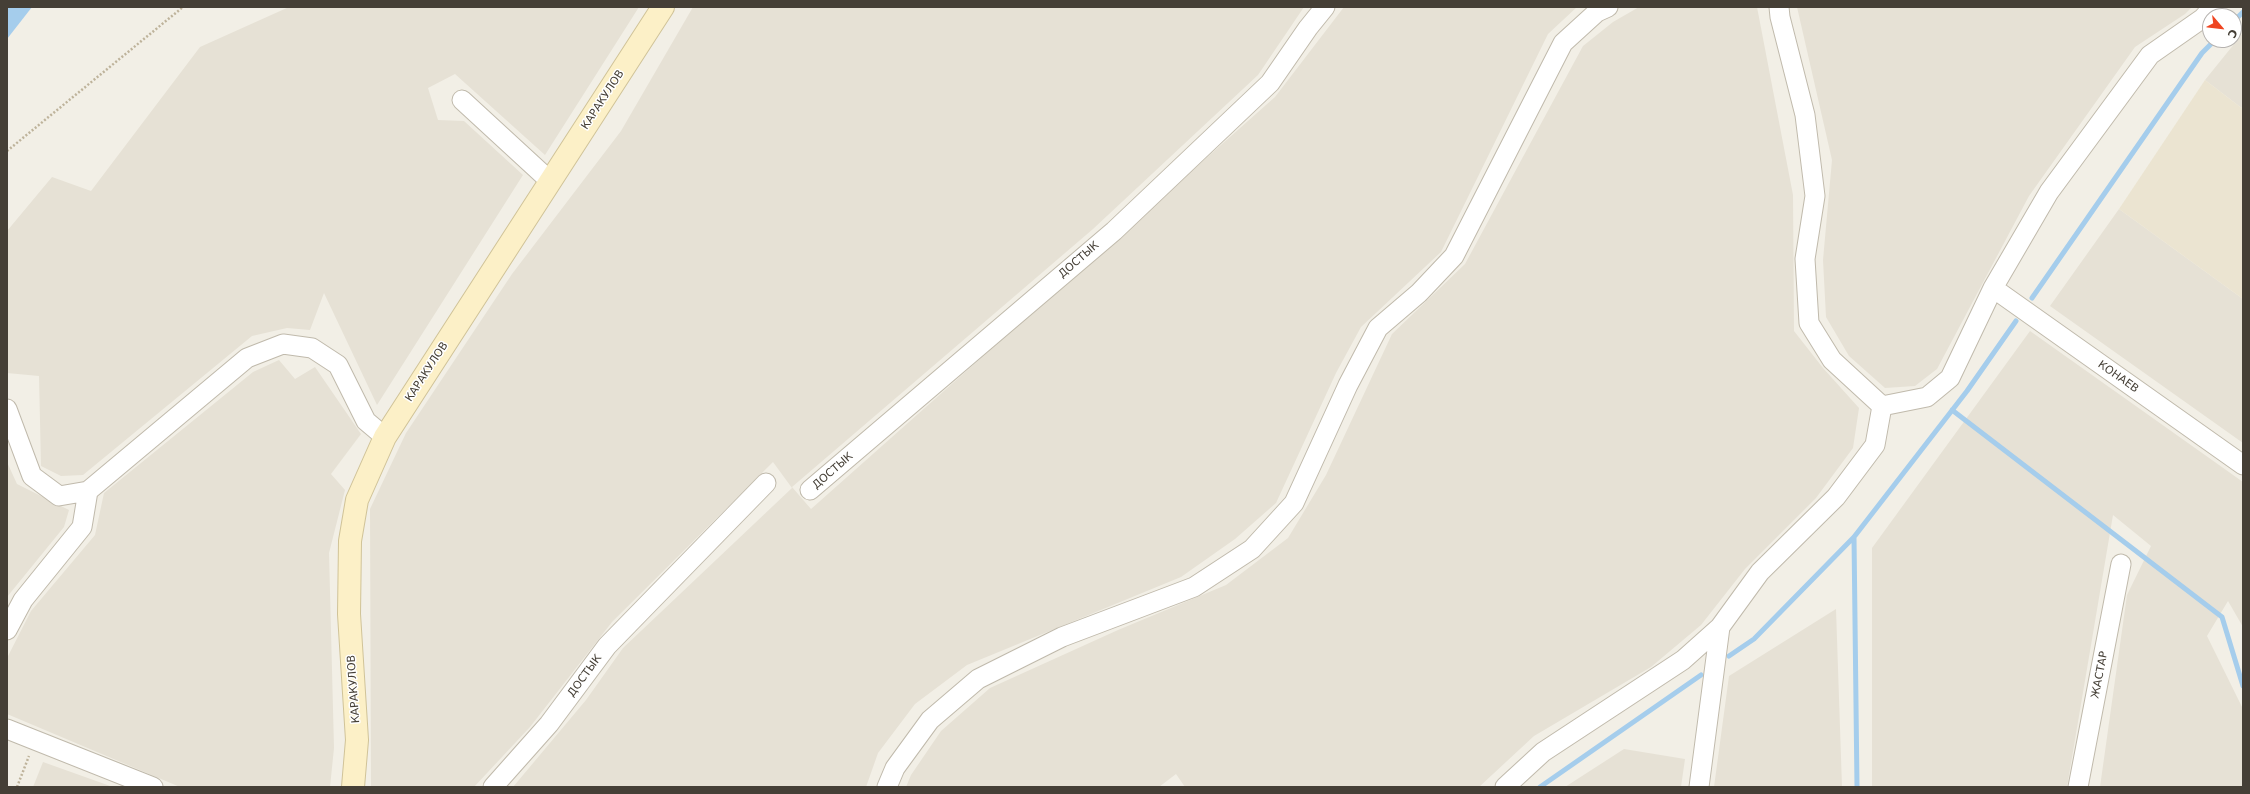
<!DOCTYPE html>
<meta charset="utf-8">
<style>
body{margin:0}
#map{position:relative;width:2250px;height:794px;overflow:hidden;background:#f2efe6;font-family:"DejaVu Sans",sans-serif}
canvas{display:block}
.frame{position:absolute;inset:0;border:8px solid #453f36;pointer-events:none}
.north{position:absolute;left:2202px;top:8px;width:40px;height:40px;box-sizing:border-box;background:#fff;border:1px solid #b5b2af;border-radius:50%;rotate:118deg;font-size:11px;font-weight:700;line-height:16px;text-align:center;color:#453f36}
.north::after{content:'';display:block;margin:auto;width:14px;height:18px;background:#ef4521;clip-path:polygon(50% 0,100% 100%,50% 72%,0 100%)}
</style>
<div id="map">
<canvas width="2250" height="794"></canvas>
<div class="frame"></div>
<div class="north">С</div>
</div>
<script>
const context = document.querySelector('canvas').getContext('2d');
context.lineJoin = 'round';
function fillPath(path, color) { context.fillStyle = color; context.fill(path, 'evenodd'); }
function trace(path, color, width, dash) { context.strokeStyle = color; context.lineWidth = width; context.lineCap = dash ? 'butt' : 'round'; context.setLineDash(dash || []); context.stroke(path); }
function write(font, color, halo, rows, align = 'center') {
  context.font = font + ' "DejaVu Sans",sans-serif'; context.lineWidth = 3; context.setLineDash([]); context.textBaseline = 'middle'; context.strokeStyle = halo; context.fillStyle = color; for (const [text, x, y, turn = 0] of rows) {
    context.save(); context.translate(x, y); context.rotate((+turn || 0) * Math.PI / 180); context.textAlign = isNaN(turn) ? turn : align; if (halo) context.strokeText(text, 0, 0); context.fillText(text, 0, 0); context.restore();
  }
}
const residential = new Path2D(`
 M289 7H639L545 155 455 74 428 88 438 120 464 121 523 175 377 405 324 293 310 330 287 328 252 336 83 475 61 476 41 466 39 376 7 373V231L52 177 91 191 200 47Z
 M693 7H1304L1258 75 1093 229 792 487 811 509 1275 97 1344 7H1577L1548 34 1441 252 1361 327 1336 373 1276 503 1235 539 1181 577 967 665 915 704 878 753 866 787H513L586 700 623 648 792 488 773 462 612 622 530 727 474 787H371L370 509 406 433 512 274 621 131Z
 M1639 7H1757L1793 195 1794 331 1823 368 1859 408 1853 448 1816 498 1745 569 1701 625 1651 667 1534 736 1479 787H1185L1176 774 1159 787H906L911 775 941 731 990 688 1118 630 1226 585 1288 538 1326 475 1392 334 1465 264 1583 46 1613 22Z
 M1797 7H2192L2185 14 2135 47 2029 196 1937 369 1915 386 1885 388 1849 356 1826 317 1823 260 1832 160Z
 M2243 33V109L2205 80Z
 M2119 209 2243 299V443L2050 306Z
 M2030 331 2243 482V627L2228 601 2207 636 2243 709V787H2100L2127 595 2151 546 2113 515 2067 787H1872V548Z
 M279 360 295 379 315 367 361 434 331 474 345 490 329 553 334 748 330 787H180L7 714V658L31 611 95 535 104 493 253 372Z
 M7 462 17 484 69 510 64 527 7 597Z
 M1836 609 1842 787H1714L1729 676Z
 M1624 749 1685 759 1681 787H1565Z
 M43 762 113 787H33Z`);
const education = new Path2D(`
 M2205 80 2243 109V299L2119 209Z`);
const water = new Path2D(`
 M7 7H32L7 39Z`);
const stream = new Path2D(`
 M2234 21 2243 12
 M2032 298 2202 53 2215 40
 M1952 410 2222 617 2243 686
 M1854 537 1857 787
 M1729 656 1754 639 1854 537 1967 391 2016 321
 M1540 787 1701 675`);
const path = new Path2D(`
 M7 151 183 7
 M17 787 29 756`);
const street = new Path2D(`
 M1779 7 1780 17 1805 115 1815 196 1805 259 1809 323 1832 360 1882 406
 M462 100 550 181
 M1993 288 2243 465
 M7 409 32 476 59 496 88 491 247 358 283 344 312 348 338 365 366 421 385 437
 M810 490 1114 231 1270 83 1308 28 1325 7
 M7 630 23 600 82 527 88 491
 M7 729 153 787
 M493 787 549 724 607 646 766 483
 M887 787 895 768 930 720 978 679 1062 637 1194 587 1252 549 1294 503 1348 385 1378 328 1419 293 1454 256 1563 43 1597 12 1608 7
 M1505 787 1543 752 1683 660 1720 627 1760 572 1836 497 1875 445 1882 406 1927 397 1950 378 1993 288 2049 192 2150 55 2203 18 2213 7
 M1699 787 1720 627
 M2078 787 2121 564`);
const secondary = new Path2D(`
 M353 787 357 740 349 614 350 541 357 500 385 437 663 7`);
const streetNames = [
 ["КАРАКУЛОВ",603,100,-57],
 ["ДОСТЫК",1079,260,-41],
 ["КАРАКУЛОВ",427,372,-57],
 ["КОНАЕВ",2118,377,35],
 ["ДОСТЫК",833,471,-41],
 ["ЖАСТАР",2100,675,-79],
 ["ДОСТЫК",585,676,-54],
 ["КАРАКУЛОВ",354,689,-94]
];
fillPath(residential, '#e6e1d5');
fillPath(education, '#ebe4d1');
fillPath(water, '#a5cdec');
trace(stream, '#a5cdec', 5);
trace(street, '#c0baac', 21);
trace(secondary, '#d0c398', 24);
trace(path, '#beb39b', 2.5, [2, 2]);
trace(street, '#fff', 19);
trace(secondary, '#fcf0c7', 22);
write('11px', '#453f36', '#fff', streetNames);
</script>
